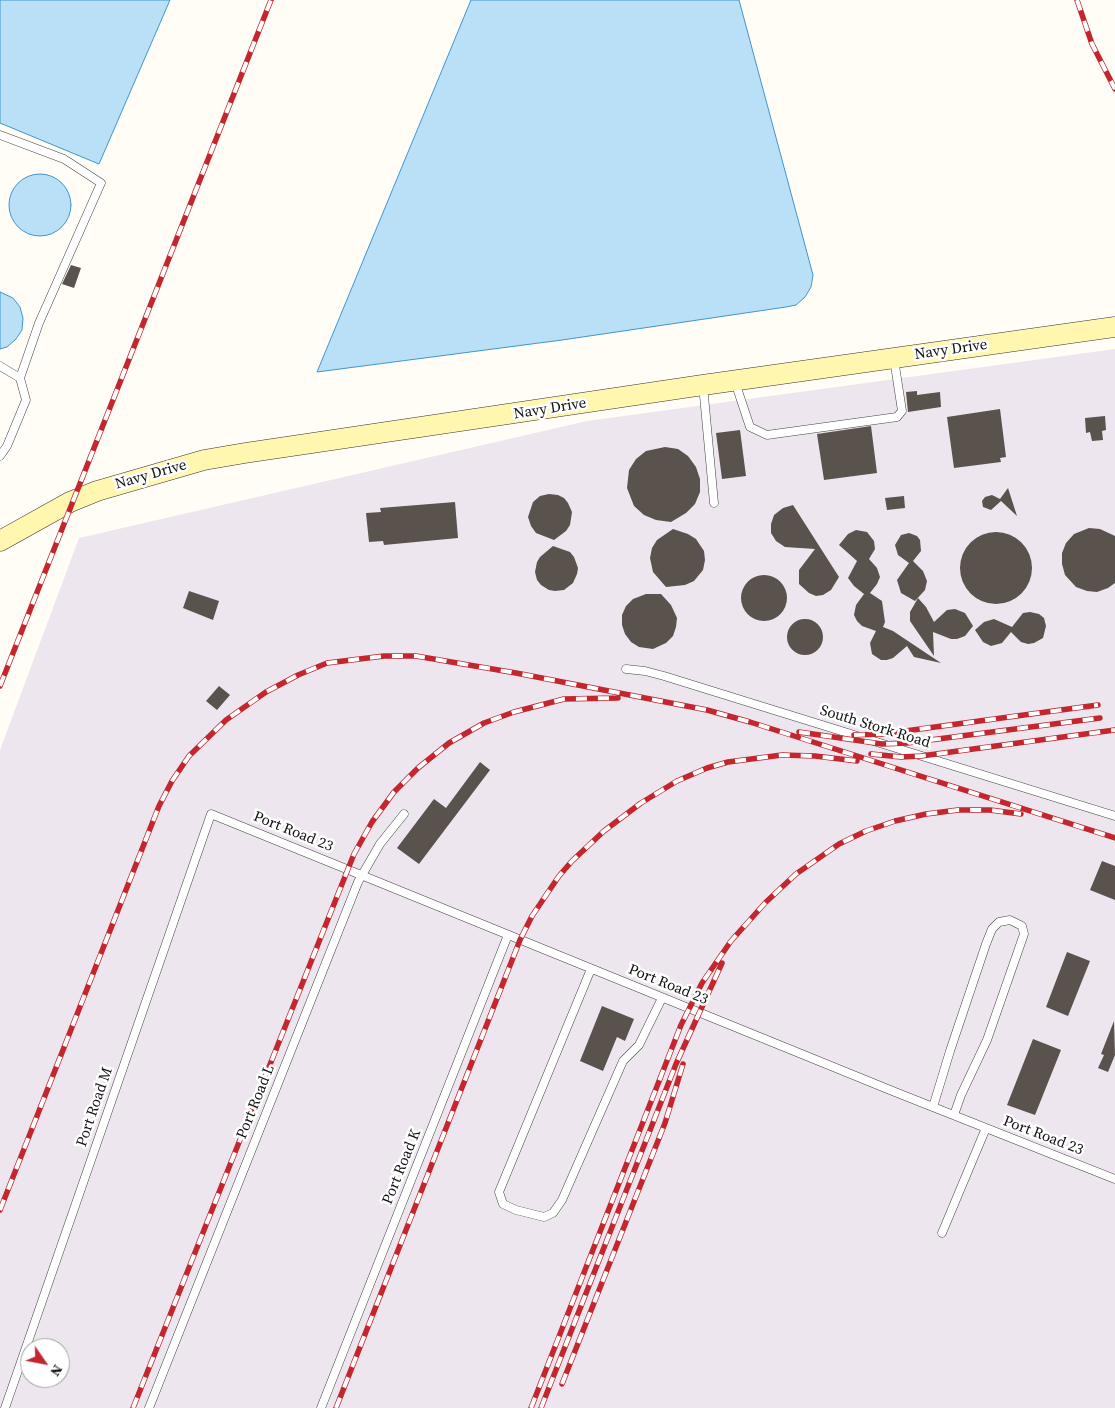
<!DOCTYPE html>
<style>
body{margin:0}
#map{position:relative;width:1115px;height:1408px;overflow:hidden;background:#fffdf5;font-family:"Source Serif 4",serif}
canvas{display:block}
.north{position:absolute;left:20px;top:1338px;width:50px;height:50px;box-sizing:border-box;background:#fff;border:1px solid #a0a0a0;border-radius:50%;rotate:123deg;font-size:14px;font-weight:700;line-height:20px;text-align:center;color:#111}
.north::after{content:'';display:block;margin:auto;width:18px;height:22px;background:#c4262e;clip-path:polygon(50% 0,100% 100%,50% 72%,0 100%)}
</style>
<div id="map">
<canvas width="1115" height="1408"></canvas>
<div class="north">N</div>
</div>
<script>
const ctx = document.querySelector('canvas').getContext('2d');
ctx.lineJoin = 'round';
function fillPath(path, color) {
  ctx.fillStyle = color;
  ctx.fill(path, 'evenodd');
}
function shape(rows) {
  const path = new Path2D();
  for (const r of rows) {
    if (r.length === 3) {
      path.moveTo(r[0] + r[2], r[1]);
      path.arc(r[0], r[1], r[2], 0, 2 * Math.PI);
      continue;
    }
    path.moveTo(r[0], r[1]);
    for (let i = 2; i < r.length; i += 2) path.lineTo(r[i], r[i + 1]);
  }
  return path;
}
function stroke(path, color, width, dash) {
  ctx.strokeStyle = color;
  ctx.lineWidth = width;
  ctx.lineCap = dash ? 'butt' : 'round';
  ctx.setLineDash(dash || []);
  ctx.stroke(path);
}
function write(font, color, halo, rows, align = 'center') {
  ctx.font = font + ' "Source Serif 4",serif';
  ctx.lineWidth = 5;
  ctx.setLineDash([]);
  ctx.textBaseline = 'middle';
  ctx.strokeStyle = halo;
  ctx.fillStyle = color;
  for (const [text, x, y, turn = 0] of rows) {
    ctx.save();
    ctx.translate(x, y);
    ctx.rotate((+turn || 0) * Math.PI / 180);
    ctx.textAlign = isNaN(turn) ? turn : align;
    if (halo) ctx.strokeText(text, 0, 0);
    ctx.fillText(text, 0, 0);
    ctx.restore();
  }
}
fillPath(shape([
 [1115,349,1115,1408,0,1408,0,750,79,538,587,421],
 [30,1348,60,1348,60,1378,30,1378]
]), '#eee6ef');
const water = shape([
 [0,0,170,0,99,164,0,123,0,0],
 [471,0,739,0,813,275,811,287,805,297,796,305,786,307,562,340,317,372,471,0],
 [40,205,31],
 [0,292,13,298,20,307,23,318,22,330,16,339,7,347,0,349,0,292]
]);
fillPath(water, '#b9e0f7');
stroke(water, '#3f96cf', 1);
fillPath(shape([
 [71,265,81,268,74,288,62,284],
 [917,391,917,395,940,392,941,407,908,412,906,392],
 [1000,409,1006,457,1000,458,1001,462,954,468,947,417],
 [1105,416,1106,430,1102,431,1103,440,1092,441,1090,432,1086,433,1085,418],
 [871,426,877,473,824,480,817,434],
 [740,430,746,476,722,479,716,433],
 [665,447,678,449,688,456,696,467,700,479,700,492,695,504,686,513,671,522,656,520,644,515,634,506,627,488,629,470,636,459,646,451],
 [1008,488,1017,516,1001,501,991,510,983,507,982,501,985,497,992,495,1000,499],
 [549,494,558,495,564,498,568,503,572,512,570,525,566,531,554,540,536,533,531,526,528,517,533,502,540,496],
 [904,496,905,508,887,510,885,498],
 [455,502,458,538,384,545,383,541,369,542,366,513,381,512,380,508],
 [793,505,839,577,831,590,823,595,816,596,809,593,799,584,799,570,815,549,785,547,776,541,771,533,771,524,774,515,783,508],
 [1089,528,1100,529,1115,536,1115,583,1108,588,1097,592,1087,591,1076,587,1065,575,1062,564,1062,553,1066,543,1074,534],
 [673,529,688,534,696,539,704,551,705,560,703,570,694,581,685,585,666,587,653,572,650,558,652,548,657,540],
 [856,530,867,532,874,541,875,549,869,559,877,568,880,577,877,584,870,593,882,601,885,622,883,627,893,631,941,663,914,657,907,646,893,658,887,660,881,660,872,654,870,643,876,631,862,626,857,621,854,615,856,605,864,594,854,586,848,578,857,561,839,545,848,534],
 [996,568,36],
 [909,533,917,536,920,540,921,551,913,561,923,571,927,581,925,590,915,601,901,593,897,580,909,563,898,555,895,545,901,535],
 [553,546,570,552,574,557,578,568,577,574,573,583,564,590,555,591,549,590,541,585,537,580,535,572,537,562,540,557],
 [764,598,23],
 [189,591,219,601,213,620,183,608],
 [646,594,661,594,671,605,677,618,676,627,673,636,666,643,653,649,639,647,631,642,625,634,622,625,622,615,626,606,633,599],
 [918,598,926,607,934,622,947,610,955,609,965,613,973,626,965,636,957,639,951,639,933,632,934,656,910,621,910,612],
 [1030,612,1039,614,1044,618,1046,626,1043,638,1034,643,1028,644,1021,642,1011,632,1002,643,991,646,983,642,975,630,984,622,994,619,1012,627,1023,613],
 [805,637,18],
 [219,686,230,695,217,710,206,701],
 [480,762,490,770,419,864,397,848,434,799,446,808],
 [1102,861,1115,866,1115,900,1090,890],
 [1067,952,1090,961,1068,1016,1046,1007],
 [602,1006,634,1019,625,1041,617,1037,603,1071,580,1061],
 [1114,1021,1115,1055,1108,1072,1098,1068,1104,1055,1101,1054],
 [1033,1039,1061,1050,1035,1115,1007,1105]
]), '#5a524d');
const lane = shape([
 [0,135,64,159,101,183,39,323,20,378,26,400,7,446,0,456],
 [0,366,20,378],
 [735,382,750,427,767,435,897,417,902,411,894,359],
 [703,385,714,503],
 [626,669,645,671,664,676,1115,816],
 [591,969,499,1192,503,1204,516,1210,544,1217,553,1213,562,1200,623,1061,639,1045,662,998],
 [933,1107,950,1051,986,944,992,929,999,922,1010,920,1022,926,1024,934,987,1040,961,1095,954,1115],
 [942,1233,986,1128],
 [5,1408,211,814,895,1092,1115,1179],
 [149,1408,358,882,380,844,404,814],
 [321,1408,508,935]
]);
const secondary = shape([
 [0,541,70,502,97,491,204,460,245,453,703,385,1115,327]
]);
stroke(lane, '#444', 9);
stroke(secondary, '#333', 21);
stroke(lane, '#fff', 8);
stroke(secondary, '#fff6b0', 20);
const rail = shape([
 [1077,0,1092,44,1115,89],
 [0,686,271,0],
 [799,732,882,744,907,743,1100,718],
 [854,735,883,734,1098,705],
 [871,754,901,757,921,756,1115,730],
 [0,1210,159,806,172,781,189,756,226,720,266,692,298,675,327,663,384,656,416,656,516,673,707,710,750,722,1115,838],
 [562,1384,665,1123,683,1064],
 [133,1408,354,854,372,822,394,792,418,768,449,743,484,723,514,712,564,699,618,698],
 [336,1408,520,940,532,916,559,876,572,861,604,831,641,803,677,781,707,768,728,762,782,755,815,756,857,761],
 [531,1408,681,1025,702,983,731,941,766,902,796,874,839,844,866,831,895,821,926,814,958,810,990,810,1021,814],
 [541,1408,676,1064,722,963]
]);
stroke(rail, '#c4262e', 5.5);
stroke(rail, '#fff', 4, [11]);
write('15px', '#111', '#fff', [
 ["Navy Drive",951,350,-8],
 ["Navy Drive",550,409,-9],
 ["Navy Drive",151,475,-16],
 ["South Stork Road",875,727,17],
 ["Port Road 23",293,832,22],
 ["Port Road 23",668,985,22],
 ["Port Road L",256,1102,-68],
 ["Port Road M",95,1107,-71],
 ["Port Road 23",1043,1136,21],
 ["Port Road K",402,1167,-68]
]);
</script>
